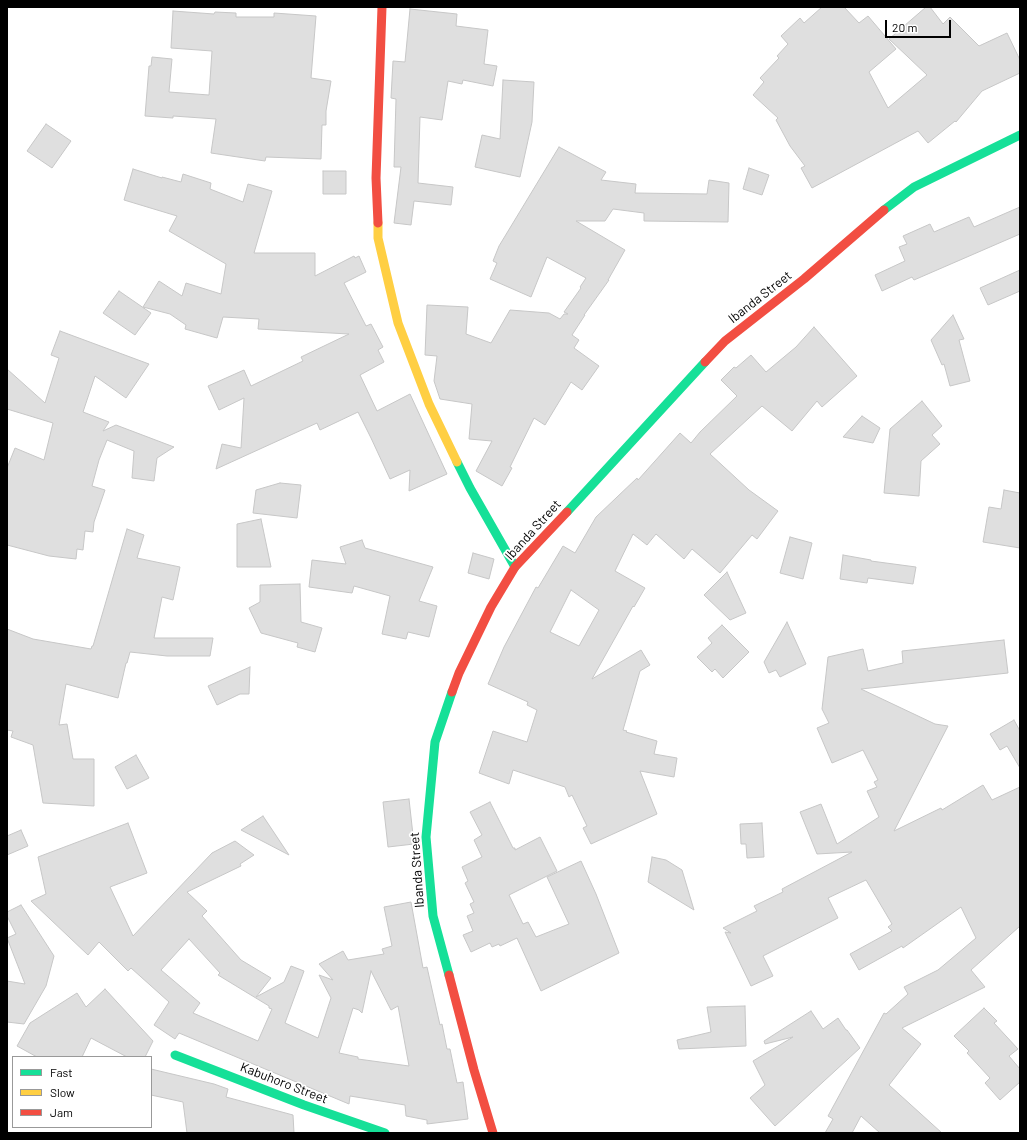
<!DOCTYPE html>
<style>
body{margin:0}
#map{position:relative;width:1027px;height:1140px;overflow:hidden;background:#fff;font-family:Barlow,sans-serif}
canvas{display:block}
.frame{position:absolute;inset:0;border:8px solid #000;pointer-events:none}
.legend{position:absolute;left:12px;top:1056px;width:140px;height:72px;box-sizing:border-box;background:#fff;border:1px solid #999;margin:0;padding:5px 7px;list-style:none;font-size:12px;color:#000}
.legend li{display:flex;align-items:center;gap:8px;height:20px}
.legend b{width:20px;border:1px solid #999}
.scale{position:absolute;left:885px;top:20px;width:66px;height:18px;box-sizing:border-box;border:2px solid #000;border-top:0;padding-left:5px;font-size:12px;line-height:14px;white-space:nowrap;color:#000;-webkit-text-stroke:3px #fff;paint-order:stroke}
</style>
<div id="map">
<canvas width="1027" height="1140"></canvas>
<div class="frame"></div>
<ul class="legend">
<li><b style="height:5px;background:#16e098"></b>Fast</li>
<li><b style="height:5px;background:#ffcf43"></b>Slow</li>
<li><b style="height:5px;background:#f24e42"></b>Jam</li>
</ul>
<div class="scale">20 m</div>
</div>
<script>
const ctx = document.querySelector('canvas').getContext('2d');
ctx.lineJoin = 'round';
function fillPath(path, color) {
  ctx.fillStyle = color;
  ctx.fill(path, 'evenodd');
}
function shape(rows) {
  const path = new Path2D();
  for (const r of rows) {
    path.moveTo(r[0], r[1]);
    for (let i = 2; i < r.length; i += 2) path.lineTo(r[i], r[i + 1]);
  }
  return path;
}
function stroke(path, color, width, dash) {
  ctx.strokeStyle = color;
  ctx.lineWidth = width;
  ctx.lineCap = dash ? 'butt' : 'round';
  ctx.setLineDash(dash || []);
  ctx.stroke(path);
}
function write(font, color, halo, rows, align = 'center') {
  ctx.font = font + ' Barlow,sans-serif';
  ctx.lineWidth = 3.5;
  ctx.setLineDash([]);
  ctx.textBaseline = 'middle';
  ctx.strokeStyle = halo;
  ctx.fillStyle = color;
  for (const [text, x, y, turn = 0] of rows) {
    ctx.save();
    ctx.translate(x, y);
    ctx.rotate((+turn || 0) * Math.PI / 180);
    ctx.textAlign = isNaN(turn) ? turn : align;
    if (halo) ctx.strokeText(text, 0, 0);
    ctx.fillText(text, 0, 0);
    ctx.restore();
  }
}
const building = shape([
 [822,7,844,7,859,23,868,16,896,49,869,72,888,108,927,75,889,39,926,7,930,7,943,24,950,17,979,46,1007,33,1020,60,1020,73,982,91,956,122,955,121,928,143,918,131,812,188,801,168,805,166,790,146,776,120,778,118,753,95,764,82,760,78,779,58,777,56,788,44,781,36,800,18,804,23,822,7],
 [410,9,457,14,456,26,488,30,484,64,497,66,493,86,463,80,462,84,448,81,442,120,420,117,418,183,453,187,451,205,414,201,411,225,394,223,401,167,394,167,396,99,391,98,393,61,405,62,410,9],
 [173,11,214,14,215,12,236,13,236,17,274,17,274,13,316,16,311,78,331,81,326,111,326,125,322,125,321,159,266,157,265,161,211,153,216,119,173,116,173,118,145,116,149,66,151,66,152,57,172,59,169,92,209,95,212,51,171,48,173,11],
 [503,80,534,82,532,122,520,177,475,167,482,135,500,139,503,80],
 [46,124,71,141,52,168,27,151,46,124],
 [559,147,606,172,601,180,636,184,635,193,707,194,709,180,729,183,728,222,644,221,644,213,613,209,605,221,576,221,625,250,608,280,609,280,584,315,585,315,572,335,579,340,574,348,599,366,582,390,571,382,545,425,534,418,510,467,512,468,502,486,476,471,492,441,469,439,472,404,440,399,434,381,437,356,425,355,427,305,468,307,466,334,491,343,510,310,549,313,560,319,564,314,568,314,564,312,581,288,580,287,586,278,547,257,531,297,490,279,497,263,493,261,499,246,559,147],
 [749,168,769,175,762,195,743,189,749,168],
 [133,169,162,178,162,177,181,182,183,174,211,183,210,189,243,202,248,184,272,191,254,253,315,253,315,276,354,256,355,258,359,256,366,272,344,283,366,326,371,324,383,347,378,350,384,362,360,375,377,411,410,394,447,474,409,491,410,470,390,479,371,438,358,412,320,430,317,423,216,469,222,444,241,448,244,398,219,410,208,386,244,370,251,386,303,361,301,357,349,334,258,329,259,319,223,317,217,338,185,329,186,325,170,314,143,307,159,281,182,296,186,283,221,294,226,264,169,231,177,216,124,200,133,169],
 [323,171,346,171,346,194,323,194,323,171],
 [1020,207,1020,234,914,280,912,277,882,291,875,275,905,261,899,247,907,244,903,236,930,224,934,232,969,217,974,227,1020,207],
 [1020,270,1020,291,988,305,980,288,1020,270],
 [119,291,151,313,135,335,103,313,119,291],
 [953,315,964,339,959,340,970,381,950,386,944,364,942,365,931,340,953,315],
 [814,327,857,376,822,407,817,401,792,431,762,406,710,454,749,490,778,511,757,539,752,535,720,573,692,549,684,559,656,534,647,545,633,534,615,571,645,588,634,607,633,606,592,679,641,650,650,665,640,671,623,730,627,731,626,732,657,741,654,754,677,758,674,777,640,771,657,814,591,844,583,828,587,826,572,795,569,797,565,787,513,770,509,784,479,773,493,731,527,742,537,710,527,705,528,702,488,684,504,647,536,587,538,588,563,546,575,553,596,517,637,478,638,480,680,433,691,443,700,432,737,396,721,380,734,367,736,368,751,355,766,372,796,347,814,327],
 [571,590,599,610,579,646,550,632,571,590],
 [60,331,149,364,126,398,95,376,83,412,109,422,103,431,116,425,174,447,157,458,154,481,132,478,134,451,107,440,99,460,92,486,105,490,94,522,93,532,85,531,83,550,77,549,76,559,49,556,7,545,7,468,15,448,44,460,53,423,7,409,7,369,45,403,59,358,51,355,60,331],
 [922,401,942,426,932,435,940,444,921,461,919,496,884,493,890,429,922,401],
 [862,416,880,428,873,443,843,437,862,416],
 [280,483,301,485,297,518,253,513,256,490,280,483],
 [1004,490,1020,493,1020,548,983,542,989,507,1001,509,1004,490],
 [261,519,271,567,237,567,237,524,261,519],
 [127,529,144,535,137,558,180,567,173,600,162,597,154,638,213,638,210,656,167,656,130,652,127,663,126,663,118,698,66,684,59,725,67,724,73,759,94,759,94,806,43,803,33,745,11,737,13,731,7,730,7,629,33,639,91,649,92,646,93,646,127,529],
 [790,537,812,543,803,579,780,573,790,537],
 [362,540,365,548,433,567,419,601,437,606,429,637,408,632,406,639,382,634,390,596,354,586,352,593,309,587,312,560,346,564,340,547,362,540],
 [473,553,494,559,489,579,468,573,473,553],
 [843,555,871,560,871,561,916,567,913,584,868,578,867,583,840,579,843,555],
 [727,572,746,613,730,620,704,595,727,572],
 [300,584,301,622,322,628,315,652,297,647,298,643,261,633,249,608,260,602,260,585,300,584],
 [787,622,806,664,780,677,776,670,769,673,764,662,787,622],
 [722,625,749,652,723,678,715,669,712,672,697,657,712,643,708,638,722,625],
 [1004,640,1008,673,861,689,935,724,948,726,894,831,941,808,942,810,983,785,992,800,1020,787,1020,926,971,970,985,987,902,1028,921,1044,889,1085,942,1133,880,1133,861,1116,852,1133,825,1133,833,1119,828,1116,884,1013,886,1014,908,994,904,987,938,970,976,938,961,907,903,948,902,946,859,970,850,954,892,931,888,927,892,924,866,880,828,898,838,918,763,956,773,976,751,986,725,932,731,933,723,928,757,911,754,906,783,892,782,889,852,852,817,854,800,812,821,804,837,844,879,817,867,791,877,787,874,782,878,780,863,750,832,763,817,728,829,723,822,709,828,657,863,649,868,671,903,663,902,651,1004,640],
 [250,667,249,694,240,694,217,705,208,686,250,667],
 [1014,720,1020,731,1020,768,1007,746,1000,750,990,734,1014,720],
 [136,755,149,778,127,789,115,767,136,755],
 [409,799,414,844,388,847,383,802,409,799],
 [490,802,513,848,515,848,515,850,540,837,557,871,509,895,523,924,528,922,536,937,569,924,547,877,581,861,596,894,619,953,541,991,517,938,500,946,499,944,492,947,490,943,471,952,463,935,473,931,467,916,474,913,470,904,474,902,465,883,468,881,462,867,482,857,474,840,482,835,470,812,490,802],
 [263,816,289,855,241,830,263,816],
 [128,823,147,873,110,887,133,936,212,853,235,841,254,855,240,864,241,866,187,892,207,911,202,916,241,960,271,978,256,997,284,982,291,966,304,971,285,1023,318,1038,331,998,319,975,333,980,319,964,343,951,348,960,384,954,382,949,392,946,384,907,411,902,423,968,427,967,440,1025,442,1024,447,1049,450,1049,457,1083,463,1082,468,1119,427,1124,427,1120,406,1116,405,1105,350,1096,349,1104,179,1033,175,1039,154,1025,169,1002,131,968,128,971,99,942,88,955,31,901,46,894,38,857,128,823],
 [189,939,220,973,218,975,269,1006,269,1008,272,1009,258,1041,193,1013,200,1003,161,970,189,939],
 [371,971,391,1010,398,1006,409,1066,358,1059,358,1057,339,1053,353,1008,359,1010,362,1013,371,971],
 [762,823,764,857,747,858,746,844,741,844,740,824,762,823],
 [21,830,28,846,7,855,7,836,21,830],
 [652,857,666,860,682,870,694,910,648,882,652,857],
 [21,905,54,956,46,986,24,1024,7,1022,7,981,25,984,7,938,16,934,7,916,7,912,21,905],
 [105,989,153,1041,145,1057,127,1057,91,1038,82,1057,37,1057,17,1046,30,1023,77,993,86,1007,105,989],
 [745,1006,746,1046,679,1049,677,1040,711,1032,707,1007,745,1006],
 [984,1008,997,1021,994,1023,1018,1049,1009,1056,1020,1069,1020,1082,1000,1100,985,1083,990,1078,967,1053,969,1051,954,1036,984,1008],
 [811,1011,823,1029,838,1018,846,1030,847,1030,860,1048,775,1126,750,1098,765,1085,753,1061,793,1037,765,1044,764,1041,811,1011],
 [151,1069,214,1084,228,1089,226,1097,293,1115,294,1133,187,1133,183,1102,151,1095,151,1069]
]);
fillPath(building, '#dfdfdf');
stroke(building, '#c7c7c7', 1);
stroke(shape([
 [884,210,914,187,1020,135],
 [457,462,470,488,515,567],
 [567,512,705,362],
 [449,975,433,916,426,837,435,742,452,692],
 [175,1055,304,1105,385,1133]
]), '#16e098', 9);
stroke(shape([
 [378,223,378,238,398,323,429,404,457,462]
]), '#ffcf43', 9);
stroke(shape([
 [378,223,376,178,382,7],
 [705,362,725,341,804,279,884,210],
 [452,692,459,673,491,607,515,567,567,512],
 [449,975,474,1070,493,1133]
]), '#f24e42', 9);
write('13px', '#000', '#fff', [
 ["Ibanda Street",760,297,-38],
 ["Ibanda Street",533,530,-48],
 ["Ibanda Street",417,870,-94],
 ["Kabuhoro Street",284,1083,21]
]);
</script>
